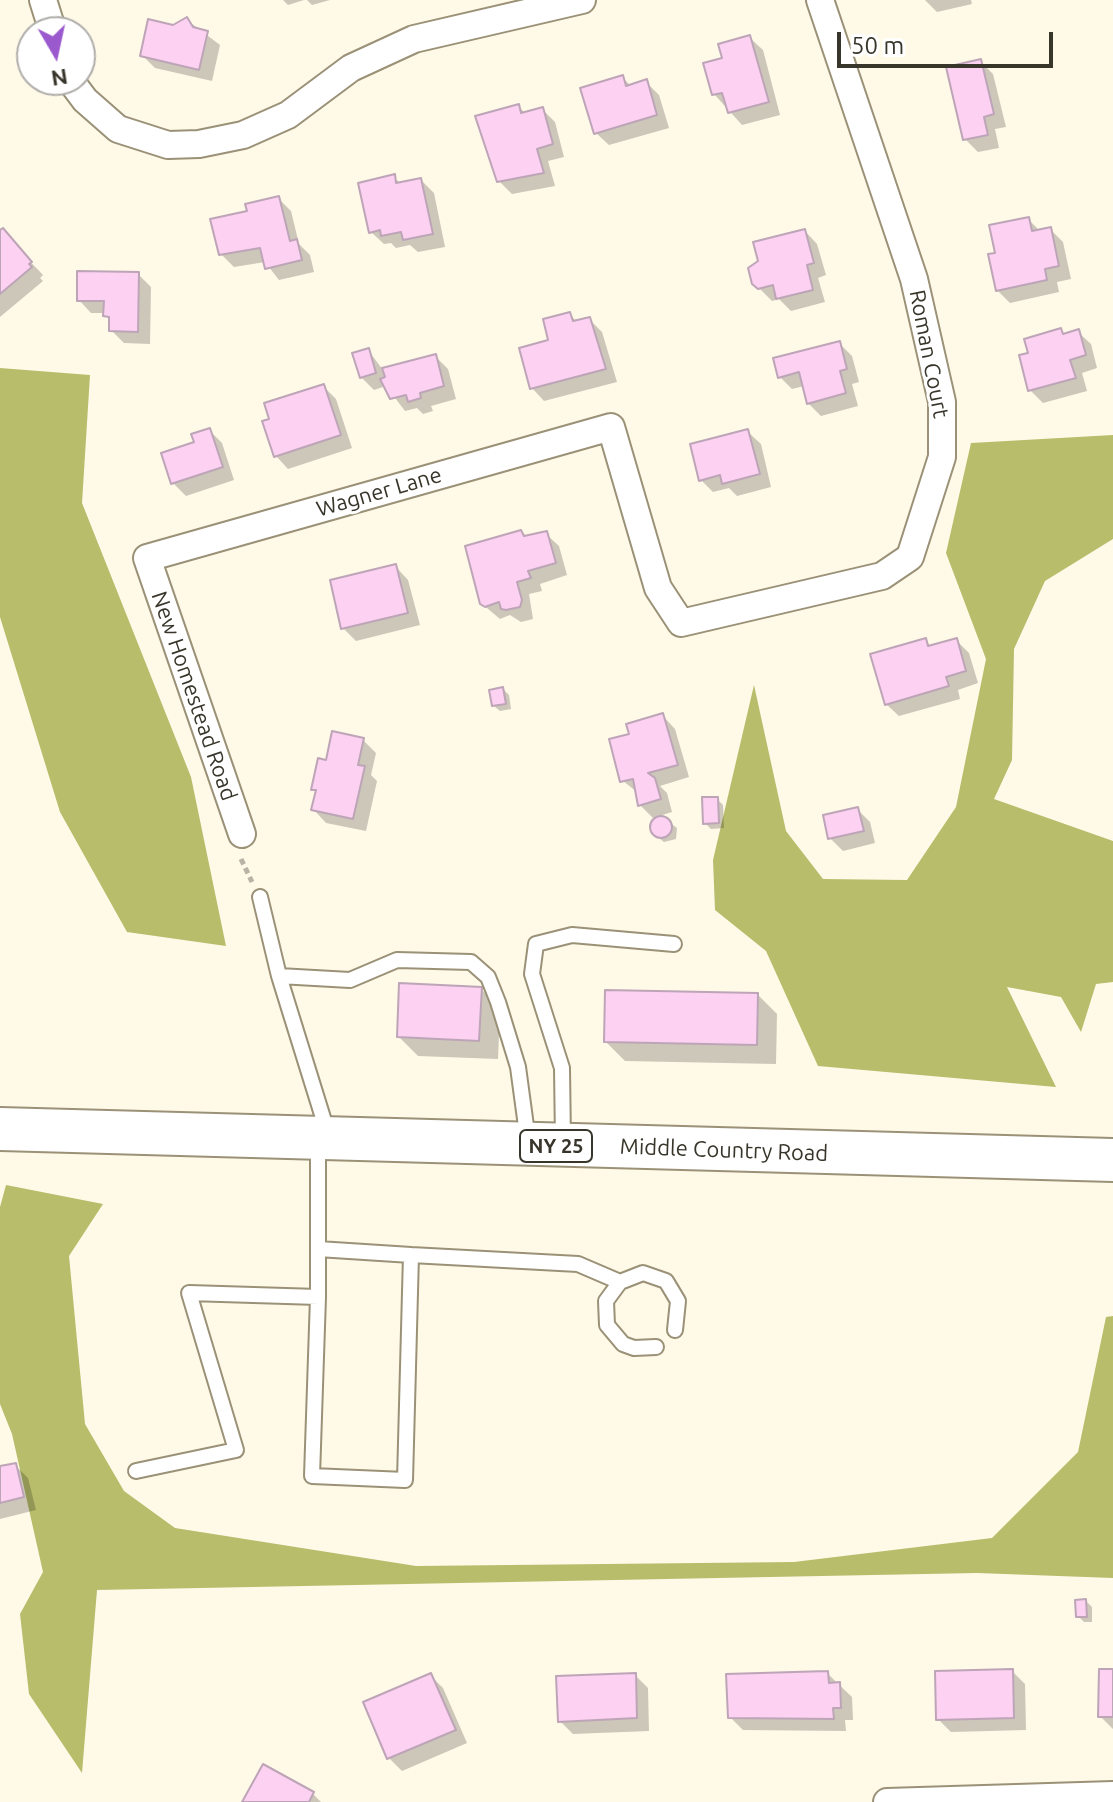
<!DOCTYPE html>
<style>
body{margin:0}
#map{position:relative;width:1113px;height:1802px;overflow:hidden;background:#fff9e8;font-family:Ubuntu,sans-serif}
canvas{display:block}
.north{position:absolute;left:16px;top:16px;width:80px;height:80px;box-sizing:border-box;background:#fff;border:2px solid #afaeaa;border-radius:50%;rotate:171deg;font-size:22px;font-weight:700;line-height:32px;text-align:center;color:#38352a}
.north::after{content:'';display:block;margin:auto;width:28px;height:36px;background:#9b59ce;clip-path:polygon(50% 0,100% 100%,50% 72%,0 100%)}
.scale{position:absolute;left:837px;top:32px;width:216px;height:36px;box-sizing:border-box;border:4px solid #38352a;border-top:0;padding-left:10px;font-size:24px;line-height:28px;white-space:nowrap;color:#38352a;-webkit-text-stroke:6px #fff;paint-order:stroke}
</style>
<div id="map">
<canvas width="1113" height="1802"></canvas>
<div class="north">N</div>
<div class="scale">50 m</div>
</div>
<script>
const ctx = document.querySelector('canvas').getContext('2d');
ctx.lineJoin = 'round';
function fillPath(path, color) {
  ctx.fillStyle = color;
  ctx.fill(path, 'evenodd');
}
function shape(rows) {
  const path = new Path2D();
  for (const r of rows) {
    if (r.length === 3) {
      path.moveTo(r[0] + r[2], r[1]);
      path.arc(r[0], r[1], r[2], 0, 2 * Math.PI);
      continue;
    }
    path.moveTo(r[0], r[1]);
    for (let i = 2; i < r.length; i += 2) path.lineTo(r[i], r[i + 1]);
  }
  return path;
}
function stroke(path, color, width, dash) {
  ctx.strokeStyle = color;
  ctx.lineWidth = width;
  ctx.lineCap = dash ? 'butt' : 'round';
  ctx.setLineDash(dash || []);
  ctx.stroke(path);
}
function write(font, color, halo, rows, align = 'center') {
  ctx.font = font + ' Ubuntu,sans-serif';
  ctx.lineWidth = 6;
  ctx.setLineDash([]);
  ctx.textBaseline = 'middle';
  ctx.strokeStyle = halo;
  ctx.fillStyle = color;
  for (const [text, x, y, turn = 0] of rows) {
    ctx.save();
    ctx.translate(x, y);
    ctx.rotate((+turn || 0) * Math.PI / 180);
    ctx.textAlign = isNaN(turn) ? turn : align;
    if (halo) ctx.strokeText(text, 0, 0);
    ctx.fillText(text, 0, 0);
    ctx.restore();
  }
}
fillPath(shape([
 [0,368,90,375,82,503,191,777,226,946,127,932,60,812,0,617],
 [1113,435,1113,539,1045,581,1014,649,1012,760,994,799,1113,841,1113,982,1096,984,1081,1032,1061,997,1007,987,1056,1087,818,1066,766,951,715,910,713,860,754,685,786,831,823,879,907,880,956,807,986,659,946,553,971,443],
 [6,1185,103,1204,69,1256,85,1424,124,1491,175,1528,416,1566,794,1562,992,1538,1078,1452,1106,1317,1113,1316,1113,1578,977,1573,97,1590,82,1773,29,1694,20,1614,43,1572,12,1434,0,1404,0,1207]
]), '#b8bd6b');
fillPath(shape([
 [283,0,304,0,288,5],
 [307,0,330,0,312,5],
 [925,0,971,0,972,4,937,12],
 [187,20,220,45,212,81,155,68,142,55],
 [750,38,763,50,780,115,742,125,714,94,725,59],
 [980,61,993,74,1006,127,995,129,999,148,978,152,965,139],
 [623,78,631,86,646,82,659,95,669,128,609,145,596,133],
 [518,106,526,114,542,109,555,122,564,157,548,161,555,186,512,194,499,181],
 [394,177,401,184,421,180,434,193,445,247,418,252,410,245,396,248,391,243,384,244,371,232],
 [278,198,291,211,299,244,310,255,314,272,279,280,265,262,234,267,221,254,249,212],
 [1028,219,1040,231,1050,229,1063,242,1071,279,1057,282,1059,292,1010,303,997,290,997,254],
 [0,230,43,275,40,278,43,281,0,317],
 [805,231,817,244,826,275,818,278,825,302,791,311,779,299,772,301,754,283],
 [138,274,151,287,150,344,124,343,111,330,111,322,105,313,91,313,79,300],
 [569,314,577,322,589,319,602,332,617,382,544,401,532,388,551,342],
 [1060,330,1065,335,1078,332,1091,344,1097,368,1082,373,1087,391,1043,403,1030,390,1030,354],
 [839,343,852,356,859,382,852,384,858,406,821,416,808,403,804,386,792,389,780,377],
 [368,350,383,370,435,356,448,369,456,399,431,406,433,411,423,414,417,408,405,411,386,386,374,390,361,377],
 [323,386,336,399,352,448,288,469,276,456],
 [209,430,222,443,234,480,186,496,173,483],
 [748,432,761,444,771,487,737,496,729,488,713,492,701,480],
 [521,532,527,538,546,534,559,546,567,575,540,584,542,591,529,594,533,619,521,622,510,615,500,619,481,603],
 [396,567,408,580,420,625,356,641,343,628],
 [925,640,932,647,956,640,969,653,978,683,958,690,960,699,899,716,886,704],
 [503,689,509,695,511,709,500,711,494,706],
 [663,716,675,729,689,777,660,786,667,793,672,812,653,818,640,805,638,793,622,780,631,735],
 [363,740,376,753,371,775,377,781,366,831,326,823,314,810,317,793,313,789,327,762],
 [717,799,723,805,724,828,711,829,705,823],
 [857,809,870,822,875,843,843,851,830,838],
 [666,820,677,828,676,839,664,842,652,833,651,826],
 [481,989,500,1008,498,1059,418,1056,399,1037],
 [758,995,777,1014,776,1064,625,1061,606,1042],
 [15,1465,28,1478,36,1510,0,1519,0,1468],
 [1086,1601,1092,1607,1092,1622,1084,1622,1078,1616],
 [1012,1671,1025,1684,1026,1730,951,1732,938,1719],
 [1113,1671,1113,1729,1100,1716],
 [827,1673,852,1697,853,1720,845,1720,846,1731,743,1730,730,1717],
 [430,1675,443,1688,467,1743,402,1771,389,1758,365,1703],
 [635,1675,648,1688,649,1731,573,1734,560,1721],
 [313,1794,321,1802,244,1802]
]), '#0003');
const building = shape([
 [187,17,193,27,208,31,199,70,140,56,148,19,173,25,187,17],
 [750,35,769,102,728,113,722,93,712,95,703,63,722,58,718,44,750,35],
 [981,59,994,114,984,117,988,135,963,140,946,67,981,59],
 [623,75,626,86,647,79,657,115,594,134,580,88,623,75],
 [519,104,521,113,543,107,553,144,537,149,544,173,497,182,475,116,519,104],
 [395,174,396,183,421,178,433,234,403,240,401,232,381,236,380,230,369,233,358,183,395,174],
 [279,196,290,241,297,239,302,260,265,269,260,248,219,255,210,219,247,211,245,204,279,196],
 [1029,217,1032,231,1051,227,1059,266,1045,269,1047,280,996,291,988,254,995,253,989,225,1029,217],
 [3,228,32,262,29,264,32,267,0,294,0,230,3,228],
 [805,229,814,263,807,265,813,290,776,299,773,285,758,289,752,284,748,268,758,261,753,242,805,229],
 [77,271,139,272,138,332,109,331,109,317,103,316,104,301,77,301,77,271],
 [570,312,573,321,590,317,606,369,530,389,519,348,548,340,543,319,570,312],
 [1061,328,1063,334,1079,329,1086,355,1070,360,1076,378,1028,391,1019,355,1028,353,1024,339,1061,328],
 [840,341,847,369,840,371,846,393,807,404,799,372,778,378,773,358,840,341],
 [369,348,376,373,360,378,352,353,369,348],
 [436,354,444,386,420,393,421,398,408,402,406,395,390,399,380,379,385,377,382,368,436,354],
 [324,384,341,435,274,457,262,421,269,419,264,403,324,384],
 [210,428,223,467,171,484,161,453,194,442,191,434,210,428],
 [748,429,760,474,722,484,720,475,699,481,690,444,748,429],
 [521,530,524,536,547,531,556,563,528,571,531,578,517,582,522,600,520,607,506,610,501,609,499,602,485,607,480,604,465,546,521,530],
 [396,564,408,613,341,629,330,580,396,564],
 [926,638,928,646,957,638,966,671,946,677,949,686,885,705,870,654,926,638],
 [503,687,506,704,492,706,489,690,503,687],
 [663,713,678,765,648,773,655,778,661,799,638,806,633,779,620,782,609,739,629,734,626,724,663,713],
 [332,731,364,738,358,765,365,766,353,819,311,810,316,790,311,790,318,758,326,760,332,731],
 [702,797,718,797,719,823,703,824,702,797],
 [858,807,864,831,828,839,823,815,858,807],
 [661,827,11],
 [399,983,482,987,479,1041,397,1037,399,983],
 [605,990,758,993,757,1045,604,1042,605,990],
 [16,1463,24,1497,0,1503,0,1466,16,1463],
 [1086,1599,1087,1617,1076,1617,1075,1600,1086,1599],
 [1013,1669,1014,1718,936,1720,935,1671,1013,1669],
 [1099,1669,1113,1669,1113,1717,1098,1717,1099,1669],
 [828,1671,829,1683,840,1682,841,1708,833,1708,834,1719,728,1718,726,1674,828,1671],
 [431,1673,456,1730,387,1759,363,1702,431,1673],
 [636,1673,637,1718,558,1722,556,1676,636,1673],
 [263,1764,314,1792,309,1802,242,1802,263,1764]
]);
fillPath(building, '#fcd1f1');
stroke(building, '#bda5b7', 2);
const service = shape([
 [260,897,279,976,328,1134],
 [279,976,350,980,397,960,471,962,488,977,498,1002,518,1067,528,1141],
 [318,1142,318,1297,312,1476,405,1480,411,1255,578,1264,620,1282],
 [563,1142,562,1068,532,974,536,944,572,935,674,944],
 [318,1249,411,1255],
 [656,1347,634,1348,623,1344,607,1325,606,1301,620,1282,643,1273,666,1281,678,1301,675,1330],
 [136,1471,236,1450,189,1293,318,1297]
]);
const minor = shape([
 [43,0,53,32],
 [70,80,85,100,118,129,168,145,199,144,243,135,288,115,351,68,414,39,582,0],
 [242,834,147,558,611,427,658,588,681,623,882,576,910,557,942,457,942,402,914,279,820,0],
 [887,1802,1113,1795]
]);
const primary = shape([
 [0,1129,1113,1160]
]);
stroke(service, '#9a9177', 18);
stroke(minor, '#9a9177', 30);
stroke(primary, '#9a9177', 46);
stroke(shape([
 [241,859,252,882]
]), '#b8b3a5', 5, [6, 4]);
stroke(service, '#fff', 14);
stroke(minor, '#fff', 26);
stroke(primary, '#fff', 42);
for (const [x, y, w] of [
 [556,1146,72]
]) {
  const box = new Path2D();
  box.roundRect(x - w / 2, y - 16, w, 32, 6);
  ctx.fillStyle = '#fff';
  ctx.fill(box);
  stroke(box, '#38352a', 2);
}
write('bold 20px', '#38352a', null, [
 ["NY 25",556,1146]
]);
write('22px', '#38352a', '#fff', [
 ["Roman Court",929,354,79],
 ["Wagner Lane",379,492,-16],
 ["New Homestead Road",194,696,71],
 ["Middle Country Road",724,1150,2]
]);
</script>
